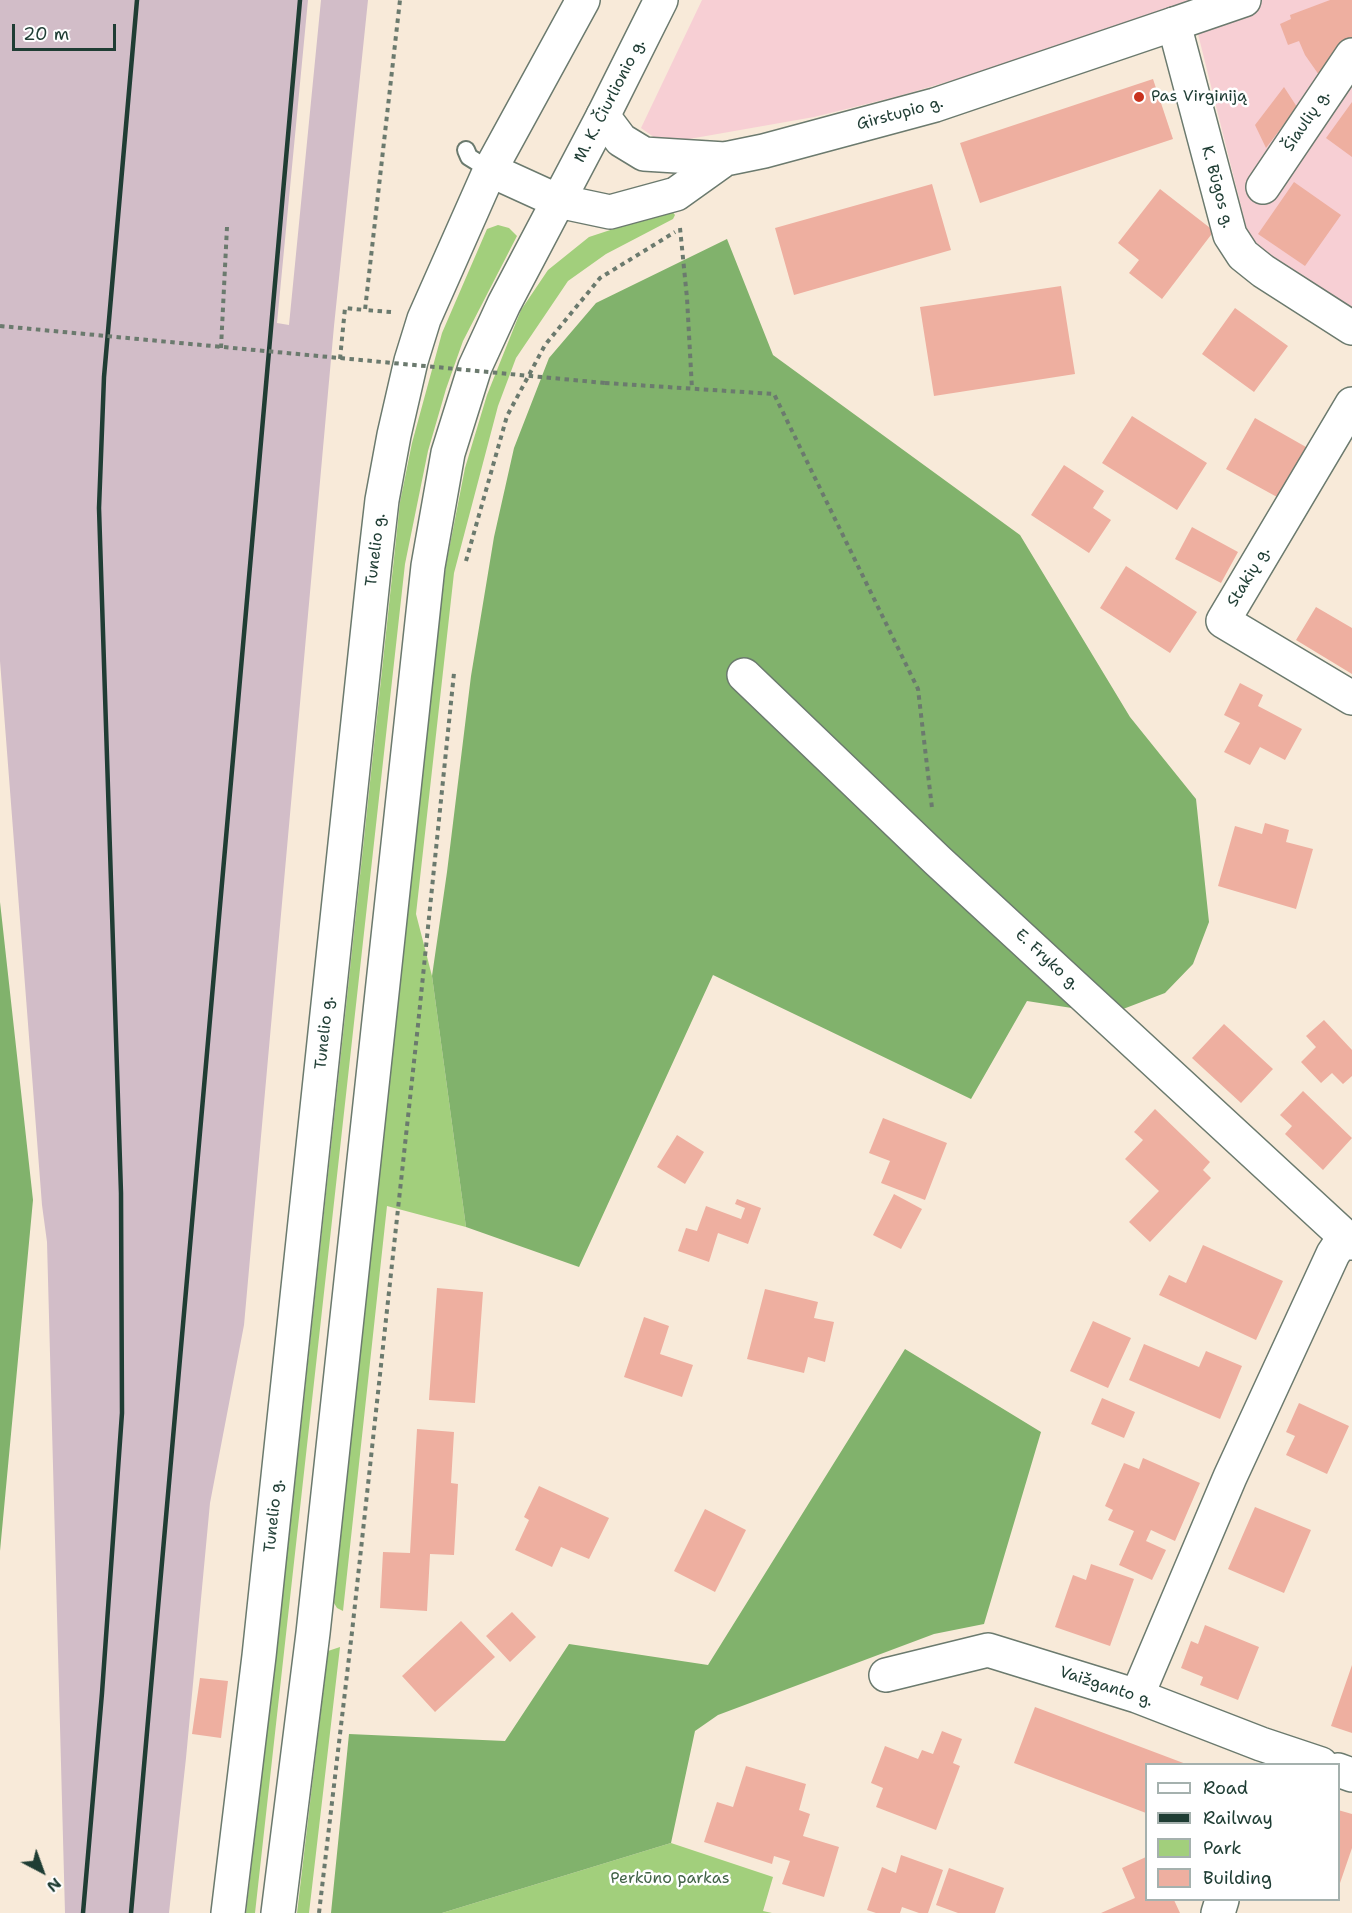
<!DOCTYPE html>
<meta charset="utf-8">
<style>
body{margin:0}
#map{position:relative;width:1352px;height:1913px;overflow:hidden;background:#f8ead9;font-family:"Shantell Sans",sans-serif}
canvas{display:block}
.legend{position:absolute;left:1145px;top:1763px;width:195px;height:138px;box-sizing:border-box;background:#fff;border:2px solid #a5b1ae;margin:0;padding:8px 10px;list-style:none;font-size:18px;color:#1f3d34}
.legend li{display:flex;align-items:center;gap:12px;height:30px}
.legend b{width:30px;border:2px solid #a5b1ae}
.north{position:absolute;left:12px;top:1841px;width:60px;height:60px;-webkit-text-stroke:4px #fff;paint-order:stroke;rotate:139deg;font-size:16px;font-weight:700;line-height:24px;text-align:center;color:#1f3d34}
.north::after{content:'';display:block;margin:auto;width:21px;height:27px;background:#1f3d34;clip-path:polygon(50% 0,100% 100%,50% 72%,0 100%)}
.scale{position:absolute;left:12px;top:24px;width:104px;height:27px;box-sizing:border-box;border:3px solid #1f3d34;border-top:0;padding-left:8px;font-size:18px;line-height:21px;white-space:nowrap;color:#1f3d34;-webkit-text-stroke:4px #fff;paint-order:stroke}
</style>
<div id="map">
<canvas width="1352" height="1913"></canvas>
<ul class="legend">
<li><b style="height:8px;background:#fff"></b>Road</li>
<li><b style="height:8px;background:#1f3d34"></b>Railway</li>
<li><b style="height:16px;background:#a2cf7c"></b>Park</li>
<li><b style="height:16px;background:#eeafa0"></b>Building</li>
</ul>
<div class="north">N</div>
<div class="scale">20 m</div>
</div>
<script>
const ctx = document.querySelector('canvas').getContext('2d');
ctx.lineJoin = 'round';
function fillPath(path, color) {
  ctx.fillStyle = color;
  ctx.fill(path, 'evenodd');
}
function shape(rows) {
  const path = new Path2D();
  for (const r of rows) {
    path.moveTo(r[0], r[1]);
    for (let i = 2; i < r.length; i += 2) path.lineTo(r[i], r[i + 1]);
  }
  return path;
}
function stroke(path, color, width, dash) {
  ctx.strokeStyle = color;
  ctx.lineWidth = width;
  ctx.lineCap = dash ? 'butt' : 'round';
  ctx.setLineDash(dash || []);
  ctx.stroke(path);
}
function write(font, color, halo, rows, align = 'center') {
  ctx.font = font + ' "Shantell Sans",sans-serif';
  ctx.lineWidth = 5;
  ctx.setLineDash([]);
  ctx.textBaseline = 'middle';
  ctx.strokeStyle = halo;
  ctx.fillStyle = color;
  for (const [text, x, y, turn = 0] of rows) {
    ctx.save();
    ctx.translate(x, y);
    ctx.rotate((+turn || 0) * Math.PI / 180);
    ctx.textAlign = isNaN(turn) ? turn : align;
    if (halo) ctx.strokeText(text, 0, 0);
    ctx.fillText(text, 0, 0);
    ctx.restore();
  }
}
fillPath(shape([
 [702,0,1352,0,1352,312,1250,242,1192,10,899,96,814,117,689,139,658,140,641,128]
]), '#f7cfd4');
fillPath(shape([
 [0,0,308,0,277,323,289,325,321,0,368,0,334,326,244,1325,210,1503,186,1758,169,1913,65,1913,47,1242,42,1205,0,661]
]), '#d2bdc8');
fillPath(shape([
 [671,210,675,215,673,219,606,254,568,281,516,358,498,406,454,573,416,914,432,976,466,1227,387,1206,343,1611,337,1608,334,1603,388,1082,437,640,446,565,465,468,487,395,521,310,548,270,589,237],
 [498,225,509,228,517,236,463,341,446,389,428,451,405,564,255,1913,246,1913,290,1530,400,502,412,443,442,333,487,229],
 [340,1647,309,1913,297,1913,328,1651],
 [671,1843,773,1877,763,1911,772,1913,442,1913]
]), '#a2cf7c');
fillPath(shape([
 [727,239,773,355,1020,535,1130,717,1196,799,1209,922,1193,964,1165,993,1110,1014,1027,1001,971,1099,713,975,579,1267,466,1227,432,976,447,872,471,676,494,537,514,448,549,358,596,303],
 [0,902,33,1200,0,1551],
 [905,1349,1041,1432,984,1624,934,1634,718,1715,695,1731,671,1843,442,1913,331,1913,349,1734,505,1741,569,1644,708,1665]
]), '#81b26c');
fillPath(shape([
 [1330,0,1352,0,1352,38,1345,41,1319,75,1305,55,1299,41,1288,45,1280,24,1291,19,1290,15],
 [1153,79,1173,139,980,203,960,143],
 [1284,87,1297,107,1266,148,1255,125],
 [1352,102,1352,157,1326,138],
 [1294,182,1341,215,1305,266,1258,234],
 [932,184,951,250,794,295,775,228],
 [1160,189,1214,231,1162,299,1129,273,1139,260,1118,243],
 [1061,286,1075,374,934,396,920,307],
 [1235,308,1288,346,1254,392,1202,354],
 [1132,416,1207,463,1177,510,1102,463],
 [1255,418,1306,447,1277,497,1226,469],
 [1064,465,1104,491,1093,508,1111,520,1089,553,1031,515],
 [1192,527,1238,552,1221,583,1175,559],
 [1126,566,1197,612,1170,653,1100,608],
 [1316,607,1352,628,1352,674,1296,640],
 [1240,683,1263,695,1258,706,1302,729,1285,760,1260,747,1250,765,1224,752,1240,723,1224,715],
 [1265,823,1289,830,1286,842,1313,849,1296,909,1218,886,1235,826,1262,834],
 [1324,1020,1352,1050,1352,1076,1343,1084,1332,1073,1321,1083,1301,1062,1316,1047,1306,1036],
 [1224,1024,1273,1069,1241,1103,1192,1058],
 [1303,1091,1352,1138,1323,1170,1285,1134,1292,1126,1280,1115],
 [1155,1109,1210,1162,1203,1170,1211,1178,1150,1242,1129,1222,1159,1191,1125,1159,1143,1140,1134,1132],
 [883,1118,947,1143,925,1200,881,1183,890,1161,869,1153],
 [677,1135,704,1152,685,1184,657,1167],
 [894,1194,922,1209,901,1249,873,1235],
 [737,1199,761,1208,748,1244,718,1233,709,1262,678,1251,686,1228,697,1231,706,1206,741,1219,745,1208,735,1204],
 [1203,1245,1283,1281,1256,1340,1159,1295,1169,1275,1186,1283],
 [437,1288,483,1292,475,1403,429,1400],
 [765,1289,818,1302,814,1318,834,1322,825,1362,808,1357,804,1373,747,1359],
 [644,1317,669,1326,660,1354,693,1365,682,1397,624,1377],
 [1093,1321,1131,1338,1108,1388,1070,1371],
 [1144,1344,1199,1367,1206,1351,1242,1366,1220,1419,1129,1380],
 [1102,1398,1135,1412,1124,1438,1091,1424],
 [1299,1403,1349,1426,1327,1474,1286,1455,1295,1436,1286,1432],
 [417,1429,454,1432,451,1483,458,1484,454,1555,430,1554,427,1611,380,1608,383,1552,410,1553],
 [1143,1458,1200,1483,1175,1541,1151,1530,1146,1541,1166,1550,1152,1580,1119,1565,1134,1531,1108,1520,1113,1510,1105,1506,1124,1463,1139,1469],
 [539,1486,609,1518,589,1559,561,1547,552,1567,515,1550,529,1520,524,1517],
 [1255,1507,1311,1530,1284,1593,1228,1569],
 [705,1509,746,1530,715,1592,674,1571],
 [1091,1564,1134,1579,1110,1646,1055,1627,1073,1575,1086,1580],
 [512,1612,536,1637,510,1662,486,1636],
 [461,1621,495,1657,435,1712,402,1676],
 [1205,1625,1259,1647,1238,1700,1200,1685,1203,1677,1181,1668,1191,1641,1198,1644],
 [1352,1665,1352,1733,1331,1726],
 [200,1678,228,1681,221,1738,192,1734],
 [1035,1707,1186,1764,1146,1764,1146,1813,1014,1763],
 [942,1731,962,1739,953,1763,960,1766,936,1830,876,1807,883,1788,871,1783,885,1746,918,1759,922,1750,933,1754],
 [746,1766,806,1784,799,1810,810,1814,803,1836,839,1847,824,1897,782,1884,790,1861,774,1856,772,1864,704,1842,717,1802,733,1807],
 [1338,1810,1352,1814,1352,1848,1339,1886],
 [901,1855,943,1870,928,1913,919,1913,902,1907,900,1913,876,1913,867,1910,882,1867,896,1873],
 [1146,1857,1146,1900,1174,1900,1180,1913,1101,1913,1135,1898,1122,1868],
 [949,1868,1004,1888,995,1913,958,1913,936,1905]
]), '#eeafa0');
const lane = shape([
 [466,150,469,157,490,170]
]);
const street = shape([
 [1174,24,1244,0],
 [1263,187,1352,55],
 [1352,404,1223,621,1352,698],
 [744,675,937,860,1352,1243],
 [886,1675,988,1650,1137,1696,1261,1744,1321,1764],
 [1137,1696,1230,1477,1333,1254,1345,1236],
 [1338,1770,1352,1775],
 [1218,1913,1222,1900]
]);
const secondary = shape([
 [603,116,621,140,644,154,725,159],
 [558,201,610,212,676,194,725,159,764,151,935,105,1174,24,1230,235,1243,255,1263,271,1352,328]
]);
const primary = shape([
 [490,170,558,201],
 [228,1913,259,1656,375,561,382,500,394,435,411,361,424,319,490,170,583,0],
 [278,1913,313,1633,428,566,448,453,475,367,504,304,603,116,661,0]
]);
stroke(lane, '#6b7a6e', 20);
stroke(street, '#6b7a6e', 36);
stroke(secondary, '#6b7a6e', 36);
stroke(primary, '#6b7a6e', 36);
stroke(shape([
 [680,228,687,298,692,389],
 [391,312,365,310,400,0],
 [221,348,227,227],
 [340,359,345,308,365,310],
 [605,383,774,394,918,689,932,808],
 [466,561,507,416,545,345,600,278,675,232],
 [319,1913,352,1632,418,1025,454,673]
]), '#6b7a6e', 4, [4.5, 4.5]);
stroke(lane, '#fff', 16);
stroke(street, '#fff', 33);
stroke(secondary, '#fff', 33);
stroke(primary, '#fff', 33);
stroke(shape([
 [83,1913,102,1693,122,1413,121,1193,99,508,104,377,137,0],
 [131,1913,300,0]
]), '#1f3d34', 4.5);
stroke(shape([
 [0,326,605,383]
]), '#6b7a6e', 4, [4.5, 4.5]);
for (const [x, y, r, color] of [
 [1139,97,6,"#c8321e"]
]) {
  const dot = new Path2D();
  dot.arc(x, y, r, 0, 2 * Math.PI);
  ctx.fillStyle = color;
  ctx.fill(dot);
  stroke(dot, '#fff', 2);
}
write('16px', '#1f3d34', '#fff', [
 ["Pas Virginiją",1151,97]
], 'left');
write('16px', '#1f3d34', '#fff', [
 ["M. K. Čiurlionio g.",610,101,-63],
 ["Girstupio g.",900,114,-15],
 ["Šiaulių g.",1307,121,-56],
 ["K. Būgos g.",1217,187,75],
 ["Tunelio g.",376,550,-83],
 ["Stakių g.",1249,577,-59],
 ["E. Fryko g.",1047,960,43],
 ["Tunelio g.",325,1033,-84],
 ["Tunelio g.",274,1516,-84],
 ["Vaižganto g.",1106,1687,18]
]);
write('16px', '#406246', '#fff', [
 ["Perkūno parkas",670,1879]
]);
</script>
